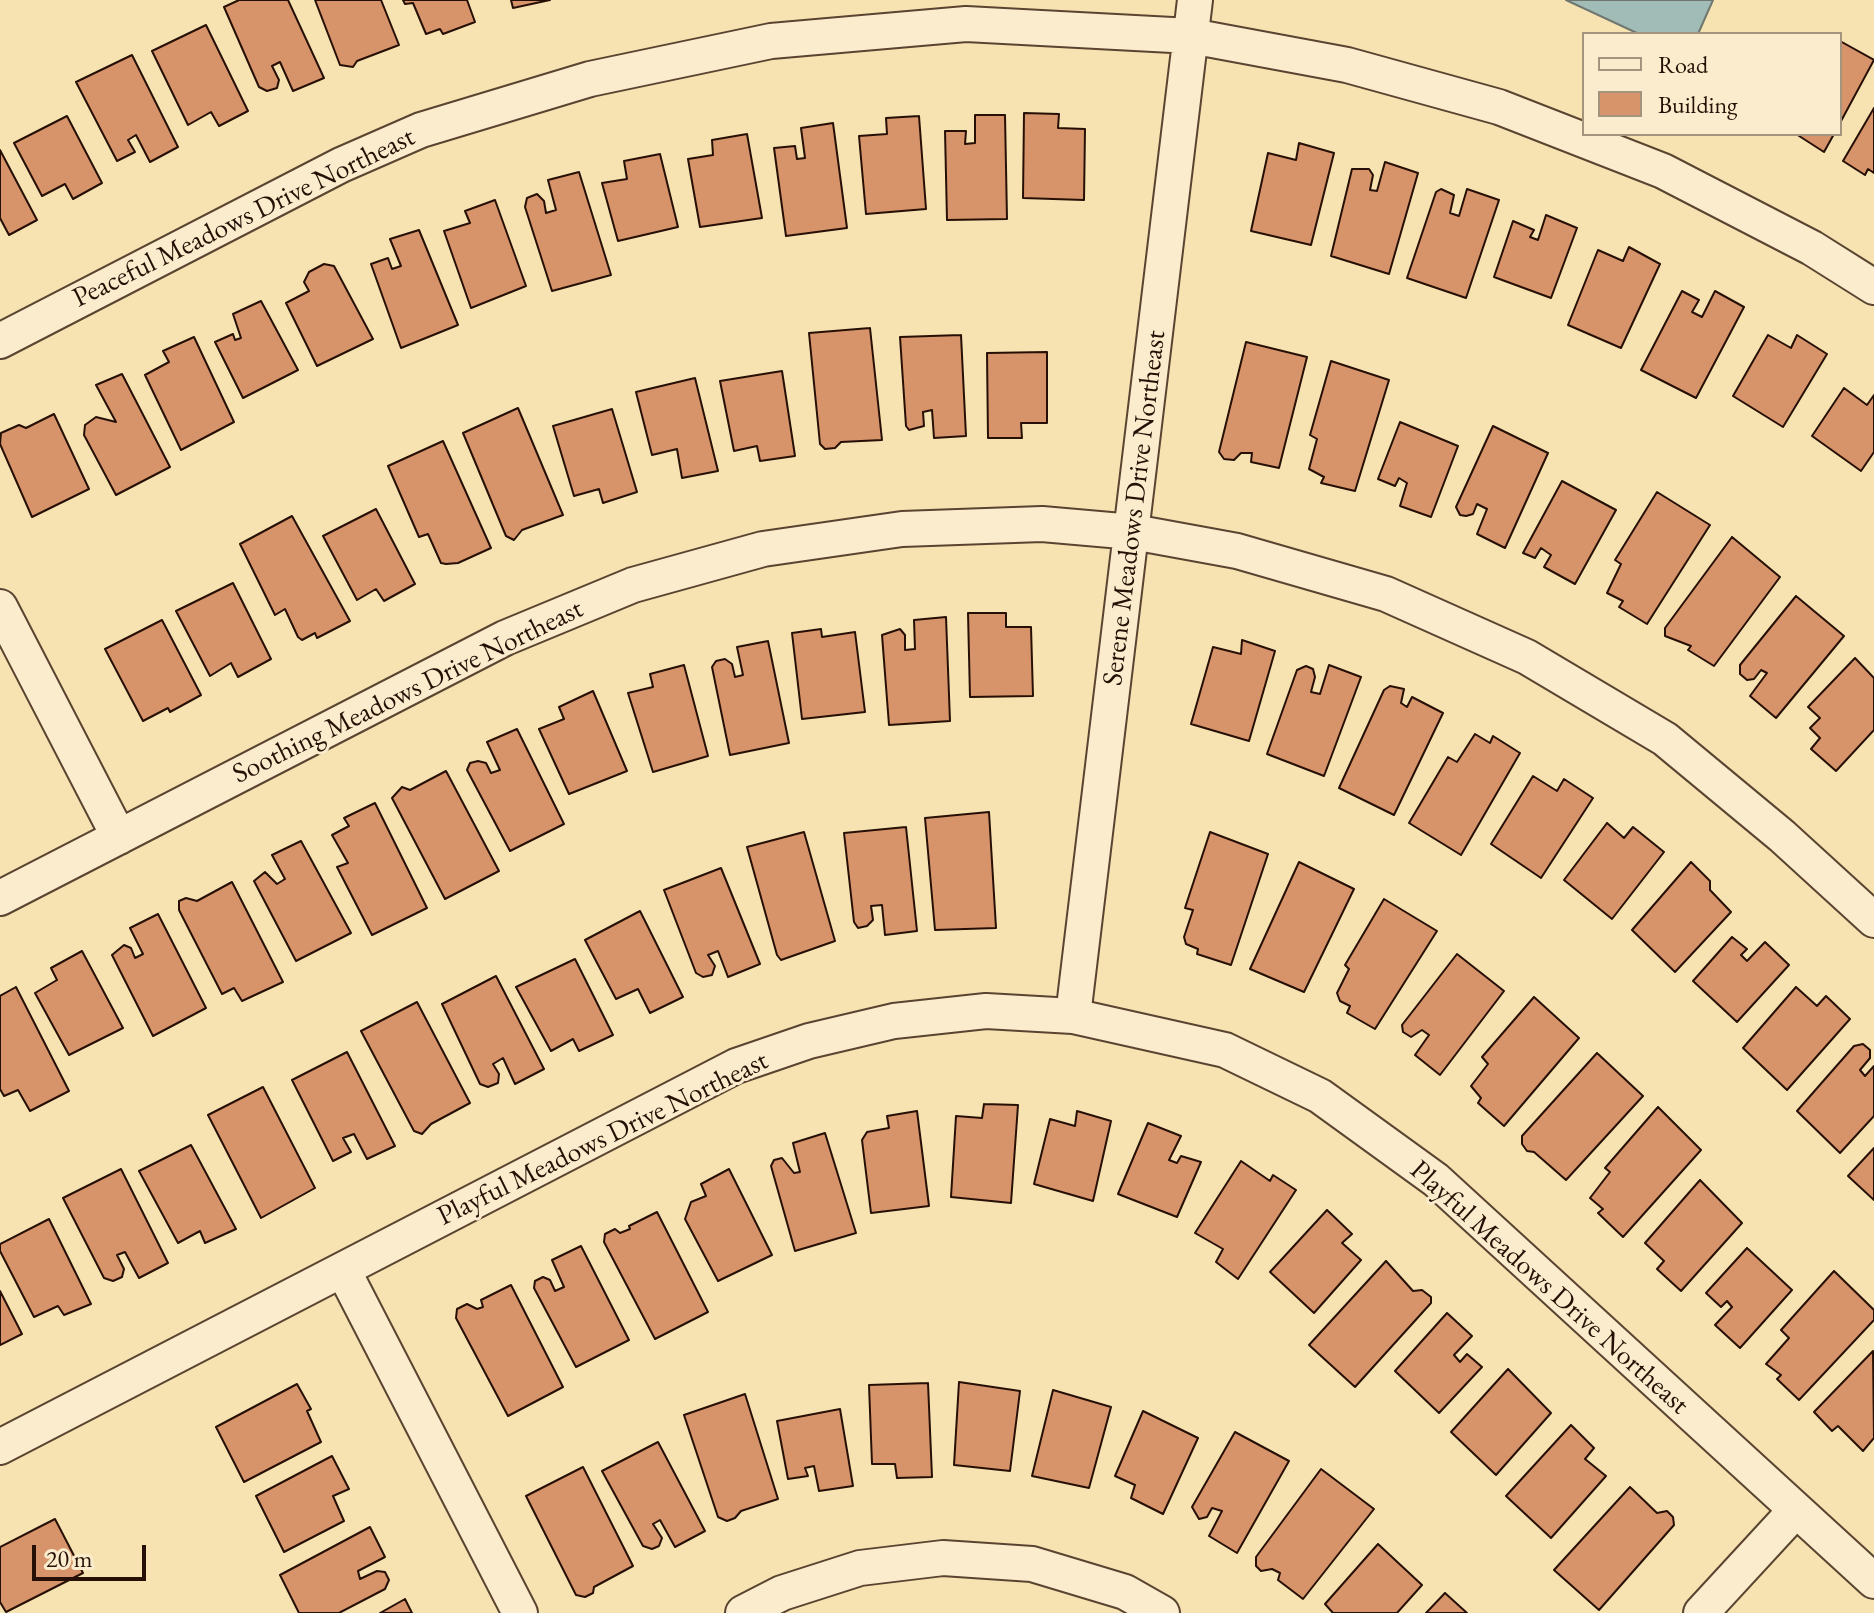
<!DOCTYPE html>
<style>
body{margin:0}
#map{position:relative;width:1874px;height:1613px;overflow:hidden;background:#f7e2b1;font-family:"EB Garamond",serif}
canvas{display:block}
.legend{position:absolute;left:1582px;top:32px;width:260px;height:104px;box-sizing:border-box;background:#faeccc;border:2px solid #a5947d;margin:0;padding:10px 14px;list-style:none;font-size:24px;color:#261006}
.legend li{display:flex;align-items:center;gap:16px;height:40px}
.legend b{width:40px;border:2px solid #a5947d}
.scale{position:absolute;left:32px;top:1545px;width:114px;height:36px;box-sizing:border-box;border:4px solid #261006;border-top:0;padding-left:10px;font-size:24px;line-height:28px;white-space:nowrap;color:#261006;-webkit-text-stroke:6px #faeccc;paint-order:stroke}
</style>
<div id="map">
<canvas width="1874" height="1613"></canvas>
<ul class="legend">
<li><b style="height:10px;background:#faeccc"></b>Road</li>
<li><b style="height:22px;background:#d7936a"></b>Building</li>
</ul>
<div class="scale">20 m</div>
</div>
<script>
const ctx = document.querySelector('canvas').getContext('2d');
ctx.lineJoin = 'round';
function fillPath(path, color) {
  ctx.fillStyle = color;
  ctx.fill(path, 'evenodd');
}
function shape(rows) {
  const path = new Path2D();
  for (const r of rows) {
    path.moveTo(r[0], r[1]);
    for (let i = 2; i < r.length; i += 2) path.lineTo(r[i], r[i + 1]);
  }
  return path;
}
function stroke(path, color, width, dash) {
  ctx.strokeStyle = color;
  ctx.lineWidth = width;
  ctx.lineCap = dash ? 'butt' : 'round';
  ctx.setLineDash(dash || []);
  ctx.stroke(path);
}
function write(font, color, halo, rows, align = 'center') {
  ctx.font = font + ' "EB Garamond",serif';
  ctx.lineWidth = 6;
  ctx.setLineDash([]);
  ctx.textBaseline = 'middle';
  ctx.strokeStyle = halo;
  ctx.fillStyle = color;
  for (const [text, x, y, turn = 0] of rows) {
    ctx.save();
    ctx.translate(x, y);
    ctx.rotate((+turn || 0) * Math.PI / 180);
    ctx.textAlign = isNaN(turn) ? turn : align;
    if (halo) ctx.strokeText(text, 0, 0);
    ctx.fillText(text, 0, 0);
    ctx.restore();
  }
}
const water = shape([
 [1566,0,1713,0,1698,34,1639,34,1566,0]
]);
fillPath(water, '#a1bcb6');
stroke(water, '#707770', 2);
const building = shape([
 [239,0,288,0,324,78,293,91,280,62,272,66,279,80,277,88,267,91,259,87,224,7,239,0],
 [315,0,381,0,399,45,357,61,353,67,340,65,315,0],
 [403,0,467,0,475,22,443,34,440,29,426,34,413,3,405,4,403,0],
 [511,0,550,0,513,8,511,0],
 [206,25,248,111,219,126,211,112,188,125,152,51,206,25],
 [1840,41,1874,60,1840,123,1840,41],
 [132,55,178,147,150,162,136,135,128,140,135,152,117,161,76,82,132,55],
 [1874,108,1874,173,1868,169,1865,175,1843,161,1874,108],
 [1024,113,1059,114,1058,128,1085,129,1084,200,1023,198,1024,113],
 [975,115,1005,115,1007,219,947,220,945,131,966,131,965,144,975,143,975,115],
 [67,116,102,183,73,199,65,184,42,196,14,143,67,116],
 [919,116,926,209,866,214,859,136,887,134,886,118,919,116],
 [833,123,847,228,786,236,774,148,795,146,797,159,805,158,801,128,833,123],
 [747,134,762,218,700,227,688,159,713,155,712,140,747,134],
 [1796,134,1834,134,1824,152,1796,134],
 [1299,143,1334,153,1311,245,1251,231,1268,153,1296,160,1299,143],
 [0,150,37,220,9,235,0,218,0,150],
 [660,154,678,227,618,241,602,183,627,179,624,161,660,154],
 [1385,162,1418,173,1389,274,1331,256,1352,169,1369,169,1373,175,1370,190,1377,191,1385,162],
 [579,172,611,275,552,291,525,207,527,198,537,194,544,201,546,213,556,210,548,180,579,172],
 [1441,189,1454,195,1450,213,1459,216,1467,189,1499,200,1466,298,1407,278,1436,192,1441,189],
 [495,200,526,286,471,308,444,231,470,223,465,211,495,200],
 [1546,215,1577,228,1551,298,1494,277,1513,221,1534,230,1530,237,1538,240,1546,215],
 [419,230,458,325,401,348,371,264,388,258,392,269,401,266,390,239,419,230],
 [1629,247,1660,264,1621,348,1568,325,1598,250,1623,261,1629,247],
 [324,264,334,266,373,339,317,366,286,303,309,291,304,282,309,272,324,264],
 [1682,291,1699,300,1692,312,1702,317,1715,291,1744,307,1696,398,1641,370,1682,291],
 [261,301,298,370,243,398,215,342,233,334,235,340,241,338,233,314,261,301],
 [870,328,882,440,841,442,835,448,825,449,820,444,809,333,870,328],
 [961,335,966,436,934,438,932,410,923,412,924,426,909,430,906,426,900,337,961,335],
 [1768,335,1791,348,1797,335,1827,354,1783,427,1733,396,1768,335],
 [194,337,234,422,181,450,145,375,169,362,163,351,194,337],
 [1246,342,1307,357,1279,468,1251,462,1252,453,1241,453,1234,460,1224,459,1219,452,1246,342],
 [1047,352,1047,423,1021,423,1022,438,988,438,987,353,1047,352],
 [1331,361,1389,380,1355,491,1321,483,1324,477,1309,469,1317,439,1310,435,1331,361],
 [782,371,795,456,760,461,757,446,734,451,720,381,782,371],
 [122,374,170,467,116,495,84,435,85,425,96,417,116,422,96,385,122,374],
 [695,378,718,471,682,478,677,449,652,455,636,392,695,378],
 [1844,388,1867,405,1874,395,1874,452,1861,471,1812,436,1844,388],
 [518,408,563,515,522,530,514,540,506,536,463,433,518,408],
 [612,409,637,492,603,503,599,489,574,496,553,426,612,409],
 [54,414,89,489,32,517,0,444,1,433,19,425,26,428,54,414],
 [1400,422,1458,446,1431,517,1400,506,1407,483,1399,478,1395,486,1378,479,1400,422],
 [1493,426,1548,453,1505,548,1477,534,1487,509,1477,504,1473,514,1466,516,1460,515,1456,507,1493,426],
 [443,441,491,548,458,563,446,564,441,563,428,534,419,537,388,466,443,441],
 [1562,481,1616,510,1575,584,1544,567,1551,555,1541,548,1535,558,1523,553,1562,481],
 [1657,492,1710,525,1647,624,1619,607,1623,601,1607,593,1621,564,1615,560,1657,492],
 [376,509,415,584,384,601,376,589,357,600,323,536,376,509],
 [292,516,350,621,317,638,315,633,302,640,298,637,285,609,275,615,240,544,292,516],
 [1732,537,1780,577,1714,666,1688,650,1691,646,1665,636,1665,628,1732,537],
 [233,583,271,659,238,677,231,663,210,676,176,611,233,583],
 [1796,596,1844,636,1776,718,1750,696,1767,673,1761,670,1754,679,1747,680,1740,674,1740,665,1796,596],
 [968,613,1006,613,1006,627,1031,627,1033,696,970,697,968,613],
 [946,617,950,721,889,725,882,635,900,629,905,635,905,650,915,649,914,620,946,617],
 [162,620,201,695,170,712,168,708,143,721,105,649,162,620],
 [821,629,822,637,855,632,865,712,802,719,792,633,821,629],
 [1242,640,1275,651,1249,741,1191,724,1213,647,1241,654,1242,640],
 [768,641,789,743,730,755,712,667,716,661,725,659,732,664,735,677,743,675,737,647,768,641],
 [1855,658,1874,678,1874,730,1836,771,1811,749,1820,738,1810,728,1820,718,1808,707,1855,658],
 [684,665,708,756,653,772,628,693,653,687,650,674,684,665],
 [1329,665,1361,677,1324,776,1267,754,1297,670,1306,666,1313,669,1315,677,1311,692,1320,694,1329,665],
 [1390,686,1404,689,1401,703,1407,707,1412,697,1443,713,1394,815,1339,788,1384,690,1390,686],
 [593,691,627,771,569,794,539,729,564,719,559,707,593,691],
 [517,729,564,824,510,851,467,770,470,763,478,761,486,763,491,773,500,770,487,742,517,729],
 [1475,734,1490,743,1493,736,1520,753,1461,855,1409,823,1448,757,1457,762,1475,734],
 [446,771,499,871,445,899,392,798,402,787,410,790,446,771],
 [1533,776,1557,791,1564,779,1593,798,1541,878,1491,844,1533,776],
 [375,803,427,908,372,935,337,867,348,863,332,835,349,826,344,818,375,803],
 [989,812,996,928,935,930,925,818,989,812],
 [1607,823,1624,838,1633,827,1664,852,1612,919,1564,880,1607,823],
 [906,827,917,931,885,935,882,905,871,906,873,920,867,926,858,928,854,922,844,833,906,827],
 [804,832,835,941,781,960,777,955,747,847,804,832],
 [1210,832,1268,854,1231,965,1197,954,1198,949,1186,944,1184,937,1193,910,1185,908,1210,832],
 [301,841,351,933,296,961,254,881,265,872,277,884,285,879,272,855,301,841],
 [1299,862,1354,889,1304,992,1250,969,1299,862],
 [1691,862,1710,881,1710,890,1731,912,1675,972,1632,930,1691,862],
 [721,868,760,964,728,977,718,951,708,955,715,966,712,975,703,977,696,973,664,890,721,868],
 [232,882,283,982,242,1001,234,988,222,994,179,910,179,901,186,898,197,901,232,882],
 [1384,899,1437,931,1375,1029,1347,1013,1350,1006,1340,1001,1337,993,1349,969,1345,965,1384,899],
 [640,911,683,997,650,1013,638,989,616,999,585,940,640,911],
 [158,914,206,1008,153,1036,112,955,124,945,131,948,135,958,143,954,130,928,158,914],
 [1732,937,1747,949,1741,955,1747,961,1765,942,1789,965,1737,1022,1693,981,1732,937],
 [82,951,123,1028,69,1055,35,993,57,980,51,968,82,951],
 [1457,954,1504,991,1440,1075,1415,1055,1429,1035,1422,1030,1411,1037,1403,1032,1402,1025,1457,954],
 [575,959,613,1035,579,1051,573,1039,551,1051,516,987,575,959],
 [496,976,544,1069,515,1084,503,1058,493,1064,499,1074,498,1083,488,1087,480,1084,442,1004,496,976],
 [16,987,69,1091,30,1111,18,1090,4,1096,0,1089,0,996,16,987],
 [1796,987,1817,1006,1826,996,1850,1019,1787,1090,1743,1048,1796,987],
 [1534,997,1579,1038,1504,1126,1478,1103,1481,1098,1471,1086,1488,1064,1482,1057,1534,997],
 [417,1002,470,1103,431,1124,422,1134,414,1131,361,1031,417,1002],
 [1863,1044,1870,1050,1870,1058,1860,1070,1865,1076,1874,1066,1874,1116,1840,1153,1797,1111,1854,1046,1863,1044],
 [347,1052,395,1146,367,1159,354,1134,343,1138,351,1152,333,1161,292,1080,347,1052],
 [1597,1053,1643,1096,1566,1180,1534,1152,1527,1151,1522,1144,1522,1136,1597,1053],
 [263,1087,315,1188,261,1218,208,1115,263,1087],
 [984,1104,1018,1105,1011,1203,951,1197,956,1116,982,1118,984,1104],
 [1658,1107,1701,1150,1623,1237,1598,1213,1603,1209,1590,1198,1610,1172,1605,1168,1658,1107],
 [917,1111,929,1206,871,1213,862,1140,867,1132,889,1128,887,1116,917,1111],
 [1077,1111,1111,1121,1093,1201,1034,1184,1050,1119,1075,1126,1077,1111],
 [1148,1123,1181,1136,1169,1160,1177,1163,1181,1156,1201,1162,1177,1217,1118,1194,1148,1123],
 [825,1133,856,1233,795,1251,771,1166,774,1160,782,1158,794,1173,800,1172,793,1143,825,1133],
 [191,1145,236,1229,205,1243,200,1231,178,1243,139,1171,191,1145],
 [1874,1148,1874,1200,1848,1176,1874,1148],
 [1241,1161,1270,1181,1273,1175,1296,1190,1238,1279,1216,1262,1223,1249,1195,1233,1241,1161],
 [121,1169,168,1263,139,1278,125,1252,117,1255,124,1269,122,1277,113,1281,104,1278,63,1198,121,1169],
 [729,1169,772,1255,718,1281,685,1219,691,1202,706,1196,701,1184,729,1169],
 [1700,1180,1742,1223,1681,1291,1657,1269,1664,1261,1645,1243,1700,1180],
 [1327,1210,1352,1234,1342,1243,1361,1260,1314,1313,1270,1272,1327,1210],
 [657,1212,708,1312,655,1339,604,1242,605,1234,615,1229,620,1233,630,1229,629,1226,657,1212],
 [49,1219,91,1304,64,1315,58,1306,34,1317,0,1251,0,1244,49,1219],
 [581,1246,629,1340,576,1367,534,1288,535,1281,543,1277,550,1280,555,1291,564,1287,552,1260,581,1246],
 [1747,1248,1792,1290,1740,1348,1715,1325,1732,1307,1727,1301,1721,1307,1706,1293,1747,1248],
 [1386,1261,1413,1291,1422,1290,1431,1297,1431,1303,1355,1387,1309,1345,1386,1261],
 [1834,1271,1874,1310,1874,1320,1799,1400,1777,1379,1781,1375,1766,1364,1789,1338,1781,1330,1834,1271],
 [511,1285,563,1387,508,1416,456,1318,457,1309,467,1304,477,1309,483,1307,481,1300,511,1285],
 [0,1291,22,1334,0,1345,0,1291],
 [1447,1313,1472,1336,1454,1355,1460,1362,1467,1354,1482,1367,1439,1413,1395,1371,1447,1313],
 [1873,1351,1874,1438,1863,1451,1838,1426,1832,1431,1814,1412,1873,1351],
 [1508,1369,1551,1413,1496,1475,1451,1432,1508,1369],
 [959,1382,1020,1391,1010,1471,954,1465,959,1382],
 [928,1383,932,1477,897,1478,895,1464,872,1464,869,1385,928,1383],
 [297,1384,311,1409,307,1411,321,1442,244,1482,216,1427,297,1384],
 [1053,1390,1111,1407,1089,1488,1032,1476,1053,1390],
 [745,1394,778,1499,741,1511,735,1518,727,1521,718,1517,684,1415,745,1394],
 [840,1409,853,1486,819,1491,814,1466,805,1468,808,1476,788,1479,777,1421,840,1409],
 [1143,1411,1198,1438,1163,1514,1131,1498,1135,1485,1115,1476,1143,1411],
 [1571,1425,1594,1448,1585,1459,1606,1476,1551,1538,1506,1496,1571,1425],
 [1235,1432,1289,1461,1237,1553,1209,1536,1222,1511,1212,1508,1207,1517,1199,1519,1192,1507,1235,1432],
 [658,1442,705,1531,675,1547,660,1520,653,1524,662,1538,659,1546,652,1549,643,1546,602,1471,658,1442],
 [332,1456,349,1489,333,1496,344,1521,284,1552,256,1496,332,1456],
 [583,1467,633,1566,594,1587,593,1593,585,1597,576,1595,526,1496,583,1467],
 [1321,1469,1374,1509,1303,1599,1278,1580,1280,1573,1272,1569,1261,1571,1256,1566,1256,1557,1321,1469],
 [1630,1487,1657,1513,1667,1511,1673,1517,1674,1525,1599,1610,1554,1570,1630,1487],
 [55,1519,83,1573,6,1612,0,1602,0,1547,55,1519],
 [370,1527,385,1557,358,1571,360,1579,377,1571,385,1572,389,1580,385,1589,339,1613,299,1613,280,1575,370,1527],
 [1378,1544,1422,1585,1397,1613,1333,1613,1325,1604,1378,1544],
 [1445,1593,1467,1613,1426,1613,1445,1593],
 [405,1599,412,1613,380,1613,405,1599]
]);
fillPath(building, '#d7936a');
stroke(building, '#261006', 2);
const minor = shape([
 [0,341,341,165,421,130,590,79,771,41,966,24,1191,36,1347,65,1499,107,1663,171,1812,248,1874,287],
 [0,607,119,837],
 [0,898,505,638,633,585,763,549,902,529,1042,524,1133,532,1237,551,1386,594,1527,657,1665,739,1782,836,1874,920],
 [1073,1016,1195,0],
 [343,1270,520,1613],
 [0,1447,736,1066,809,1041,894,1021,986,1011,1073,1016,1225,1050,1320,1096,1436,1180,1874,1581],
 [743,1613,782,1593,860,1568,943,1558,1032,1564,1125,1592,1162,1613],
 [1701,1613,1795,1511]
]);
stroke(minor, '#5a4431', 38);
stroke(minor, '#faeccc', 34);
write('28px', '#261006', '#faeccc', [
 ["Peaceful Meadows Drive Northeast",244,218,-26],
 ["Serene Meadows Drive Northeast",1135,508,-83],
 ["Soothing Meadows Drive Northeast",408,692,-26],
 ["Playful Meadows Drive Northeast",603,1139,-26],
 ["Playful Meadows Drive Northeast",1549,1288,42]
]);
</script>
